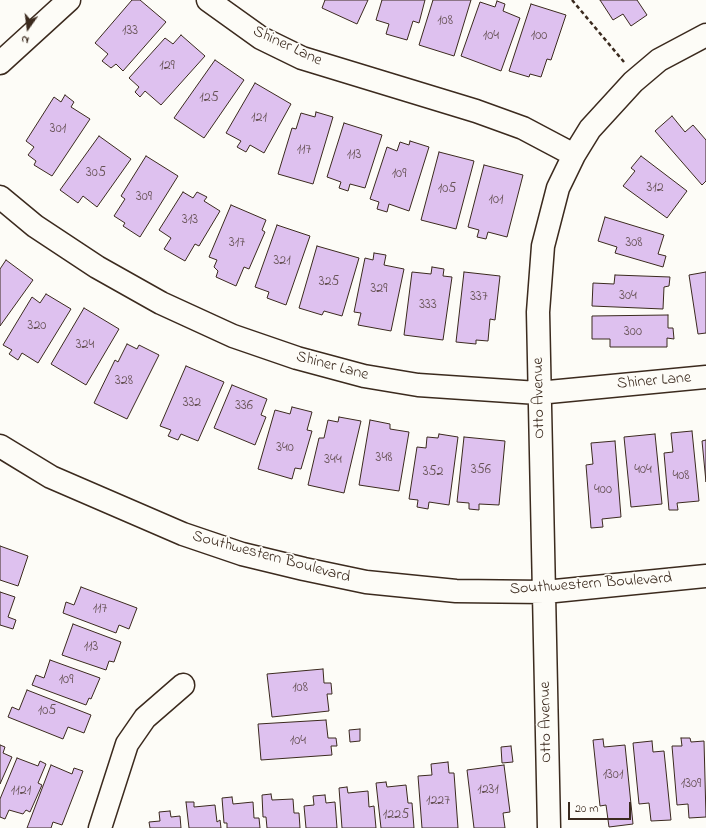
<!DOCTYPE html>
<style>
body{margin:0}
#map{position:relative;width:706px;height:828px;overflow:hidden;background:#fdfcf7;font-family:"Indie Flower",sans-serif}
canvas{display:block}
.north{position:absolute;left:8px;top:8px;width:40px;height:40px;-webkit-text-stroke:3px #fdfcf7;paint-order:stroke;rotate:194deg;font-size:11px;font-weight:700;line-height:16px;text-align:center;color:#3b2a1e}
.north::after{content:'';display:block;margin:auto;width:14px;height:18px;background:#3b2a1e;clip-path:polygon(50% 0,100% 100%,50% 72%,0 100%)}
.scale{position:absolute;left:568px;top:802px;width:63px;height:18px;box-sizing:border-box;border:2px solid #3b2a1e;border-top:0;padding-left:5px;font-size:12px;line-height:14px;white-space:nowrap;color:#3b2a1e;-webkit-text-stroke:3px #fdfcf7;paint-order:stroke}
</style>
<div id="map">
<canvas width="706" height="828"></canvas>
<div class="north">N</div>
<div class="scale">20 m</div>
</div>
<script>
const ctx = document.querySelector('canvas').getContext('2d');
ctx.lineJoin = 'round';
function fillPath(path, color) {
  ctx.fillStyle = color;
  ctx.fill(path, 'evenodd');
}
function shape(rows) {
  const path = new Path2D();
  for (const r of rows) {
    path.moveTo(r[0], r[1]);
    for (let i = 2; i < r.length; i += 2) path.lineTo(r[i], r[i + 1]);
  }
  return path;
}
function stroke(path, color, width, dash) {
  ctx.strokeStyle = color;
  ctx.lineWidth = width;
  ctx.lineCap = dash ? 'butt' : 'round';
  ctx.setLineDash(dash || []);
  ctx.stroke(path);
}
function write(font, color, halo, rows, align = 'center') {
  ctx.font = font + ' "Indie Flower",sans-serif';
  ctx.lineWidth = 3.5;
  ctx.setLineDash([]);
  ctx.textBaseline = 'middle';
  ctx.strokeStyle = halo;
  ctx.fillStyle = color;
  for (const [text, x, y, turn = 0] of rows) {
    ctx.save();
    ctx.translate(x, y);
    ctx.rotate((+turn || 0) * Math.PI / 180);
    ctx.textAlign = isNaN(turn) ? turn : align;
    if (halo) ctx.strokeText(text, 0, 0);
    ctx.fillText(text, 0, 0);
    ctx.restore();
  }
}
const building = shape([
 [132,0,140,0,166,22,123,71,116,64,111,68,102,61,108,54,95,43,132,0],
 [325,0,368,0,357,24,322,8,325,0],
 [382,0,425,0,419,23,413,21,407,40,386,34,389,24,376,20,382,0],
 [433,0,471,0,454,56,419,45,433,0],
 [600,0,637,0,647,15,631,26,623,14,613,20,600,0],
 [497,1,505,4,503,11,520,18,501,71,461,56,480,2,495,7,497,1],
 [531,4,566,15,551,60,547,59,541,77,530,74,529,77,509,71,531,4],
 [181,35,205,56,161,105,145,91,140,97,135,92,139,87,129,78,165,38,173,44,181,35],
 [215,60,244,80,204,138,174,118,215,60],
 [255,83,291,104,264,153,250,145,246,152,237,147,241,141,226,133,255,83],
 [65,95,74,102,71,107,90,119,52,176,34,165,36,161,28,155,34,147,26,141,54,97,61,102,65,95],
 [316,112,333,117,313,184,278,174,292,128,296,129,301,113,315,117,316,112],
 [672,116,685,132,693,125,706,140,706,181,702,185,655,131,672,116],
 [344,123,382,135,365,188,350,184,348,191,339,188,341,182,327,177,344,123],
 [99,136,131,159,97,207,83,196,78,203,60,190,99,136],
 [410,141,429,147,409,211,389,204,387,212,377,209,379,202,370,199,387,147,397,151,400,142,409,145,410,141],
 [439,152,474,161,456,229,421,220,439,152],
 [146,156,178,176,140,237,123,226,125,223,114,216,125,199,121,196,146,156],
 [641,156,687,191,667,218,623,186,635,171,631,168,641,156],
 [484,165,523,175,507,237,488,232,486,239,477,237,479,230,468,227,484,165],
 [183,192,193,198,197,192,207,197,204,201,220,211,199,246,195,244,185,261,164,249,171,238,159,230,183,192],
 [231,205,266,220,262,230,265,232,249,269,244,267,236,286,216,277,218,271,214,267,217,260,209,257,231,205],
 [605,217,664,235,658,254,666,256,663,267,615,253,617,247,598,241,605,217],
 [277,225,310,236,286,305,267,298,269,292,255,287,277,225],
 [317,246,359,258,342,316,324,311,322,315,299,308,317,246],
 [374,253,386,255,384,265,404,269,391,331,358,325,361,313,354,312,365,258,373,260,374,253],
 [6,260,33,280,0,326,0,269,6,260],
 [432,267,444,269,443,276,452,277,443,340,404,335,412,272,431,274,432,267],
 [464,272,500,276,495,320,490,319,488,341,476,340,476,344,456,342,464,272],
 [706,272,706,333,698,334,689,275,706,272],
 [615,275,670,277,669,286,664,287,663,309,592,306,593,283,614,284,615,275],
 [46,294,71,309,38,363,22,353,18,360,9,354,12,350,3,345,32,297,40,303,46,294],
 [84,308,119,329,86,385,51,364,84,308],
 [668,315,668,328,673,328,674,339,667,338,667,347,610,347,610,339,592,339,592,316,668,315],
 [127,344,137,349,139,345,159,355,127,419,94,403,115,360,118,362,127,344],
 [186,366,224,382,198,441,181,434,178,440,168,436,171,430,160,426,186,366],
 [232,385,267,399,261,415,266,417,255,445,214,428,232,385],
 [292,407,312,412,307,430,312,431,301,469,295,468,292,479,258,469,275,410,290,414,292,407],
 [339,417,361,421,344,493,308,485,319,438,324,438,328,420,338,422,339,417],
 [370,420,390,424,390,429,409,432,399,491,359,485,370,420],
 [692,431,699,501,677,503,678,510,669,510,664,453,673,452,671,433,692,431],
 [439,434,458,437,449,505,429,502,428,509,417,507,418,500,409,499,417,447,426,448,427,437,438,438,439,434],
 [655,434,662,504,631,507,624,437,655,434],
 [464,437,505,441,499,505,479,504,479,510,469,509,469,503,457,502,464,437],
 [706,440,706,482,702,441,706,440],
 [615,441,621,517,602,519,603,527,591,528,586,465,593,464,591,443,615,441],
 [0,546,28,556,18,586,0,580,0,546],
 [81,587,137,608,129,629,119,625,116,633,63,613,66,602,74,605,81,587],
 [0,592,15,597,8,617,16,620,13,629,0,625,0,592],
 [73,624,121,642,114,662,109,661,106,670,62,655,73,624],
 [50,660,100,678,91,699,89,698,86,705,32,685,36,675,44,678,50,660],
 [323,669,324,683,331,683,332,694,327,694,329,711,272,717,267,674,323,669],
 [27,690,91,715,84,733,68,727,63,739,8,717,12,707,19,710,27,690],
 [326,720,328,738,336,738,337,746,331,746,332,755,261,760,258,724,326,720],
 [360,729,360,741,350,742,349,730,360,729],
 [681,738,690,738,691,742,704,741,706,817,689,818,688,804,677,805,672,746,682,746,681,738],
 [603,739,604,747,625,745,633,824,609,827,606,805,600,806,593,740,603,739],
 [652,741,653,752,664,751,671,820,651,821,649,803,639,804,633,743,652,741],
 [0,745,5,747,3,753,12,757,0,784,0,745],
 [511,746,513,762,502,763,501,747,511,746],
 [17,758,38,766,40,761,46,764,38,783,42,785,30,812,26,810,23,814,9,810,5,819,0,817,0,799,17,758],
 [448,762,449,773,454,773,458,828,422,828,418,776,432,775,431,764,448,762],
 [51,765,72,774,74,768,83,771,62,825,53,822,51,828,27,828,51,765],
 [504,765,510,812,503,813,505,828,474,828,467,770,504,765],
 [386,782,387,787,406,785,408,803,412,803,414,828,381,828,376,783,386,782],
 [347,787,348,793,368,791,369,807,374,806,376,828,342,828,339,788,347,787],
 [271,794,272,800,293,799,294,813,299,813,300,828,267,828,266,817,263,817,262,795,271,794],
 [325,795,326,803,335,802,337,828,306,828,304,806,314,805,313,796,325,795],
 [232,797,233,804,253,802,254,818,259,818,260,828,227,828,227,823,224,823,222,798,232,797],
 [186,802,194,802,194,807,215,805,217,822,220,820,221,828,189,828,186,802],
 [170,811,171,817,180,816,181,828,150,828,149,822,160,821,159,812,170,811]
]);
fillPath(building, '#dec1ef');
stroke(building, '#3b2a1e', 1);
const minor = shape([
 [208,0,261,38,302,58,476,111,523,128,574,155],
 [0,63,69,0],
 [0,197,35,226,97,267,161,303,233,336,297,358,364,376,418,385,538,393,706,377],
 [0,446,51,477,183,534,242,554,304,569,366,582,456,591,545,592,706,576],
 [100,828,127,744,145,718,183,685],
 [549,828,538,312,543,246,558,188,574,155,590,129,633,82,659,60,706,35]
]);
stroke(minor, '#3b2a1e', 25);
stroke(shape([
 [572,0,624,62]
]), '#3b2a1e', 2.5, [4, 3]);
stroke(minor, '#fdfcf7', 22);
write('14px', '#645052', null, [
 ["108",445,22],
 ["133",130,32],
 ["104",491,37],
 ["100",539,37],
 ["129",167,67],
 ["125",209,99],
 ["121",259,119],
 ["301",58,130],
 ["117",304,151],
 ["113",354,156],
 ["305",96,174],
 ["109",399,175],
 ["312",655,189],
 ["105",447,190],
 ["309",144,198],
 ["101",496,201],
 ["313",190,221],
 ["317",237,244],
 ["308",634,244],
 ["321",282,262],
 ["325",329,283],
 ["329",379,290],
 ["304",628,297],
 ["337",479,298],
 ["333",428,306],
 ["320",37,327],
 ["300",633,333],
 ["324",85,346],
 ["328",124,382],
 ["332",192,404],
 ["336",244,407],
 ["340",285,449],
 ["348",384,459],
 ["344",333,461],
 ["356",481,471],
 ["404",643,471],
 ["352",433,473],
 ["408",681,477],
 ["400",603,491],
 ["117",100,610],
 ["113",91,648],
 ["109",66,681],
 ["108",300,689],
 ["105",47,712],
 ["104",298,742],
 ["1301",613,776],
 ["1309",691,785],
 ["1231",488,791],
 ["1121",21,792],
 ["1227",438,802],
 ["1225",396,816]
]);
write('16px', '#3b2a1e', '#fdfcf7', [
 ["Shiner Lane",287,47,25],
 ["Shiner Lane",332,367,15],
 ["Shiner Lane",654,382,-5],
 ["Otto Avenue",540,398,-91],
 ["Southwestern Boulevard",271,558,15],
 ["Southwestern Boulevard",591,585,-4],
 ["Otto Avenue",547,722,-91]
]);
</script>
